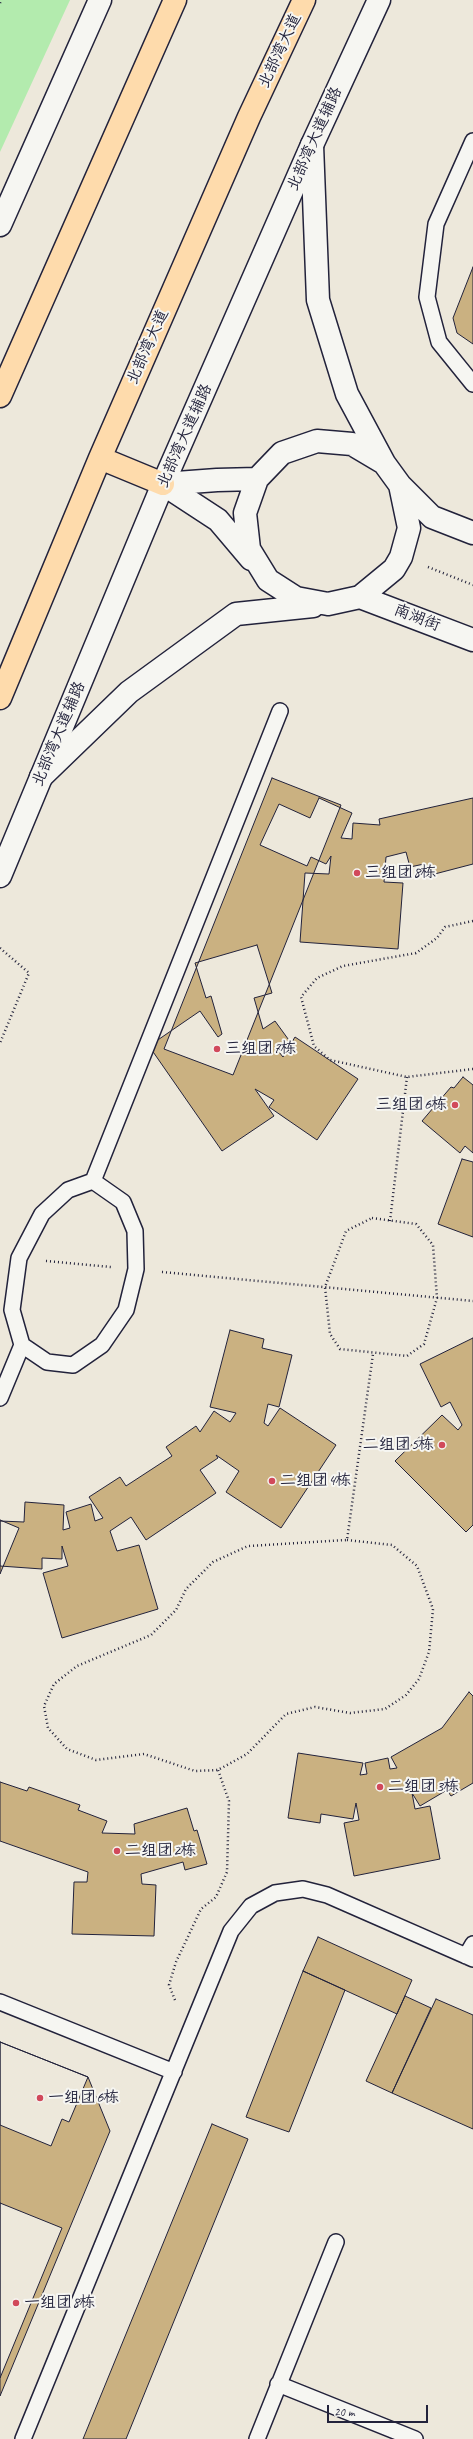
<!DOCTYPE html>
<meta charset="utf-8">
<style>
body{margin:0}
#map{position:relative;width:473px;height:2439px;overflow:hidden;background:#ede8db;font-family:Caveat,sans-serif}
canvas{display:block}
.scale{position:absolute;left:327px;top:2405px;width:101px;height:18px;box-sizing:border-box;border:2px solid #22223b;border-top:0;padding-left:5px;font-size:12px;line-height:14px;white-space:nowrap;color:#22223b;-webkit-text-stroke:3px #f6f6f2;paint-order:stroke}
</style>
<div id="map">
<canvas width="473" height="2439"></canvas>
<div class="scale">20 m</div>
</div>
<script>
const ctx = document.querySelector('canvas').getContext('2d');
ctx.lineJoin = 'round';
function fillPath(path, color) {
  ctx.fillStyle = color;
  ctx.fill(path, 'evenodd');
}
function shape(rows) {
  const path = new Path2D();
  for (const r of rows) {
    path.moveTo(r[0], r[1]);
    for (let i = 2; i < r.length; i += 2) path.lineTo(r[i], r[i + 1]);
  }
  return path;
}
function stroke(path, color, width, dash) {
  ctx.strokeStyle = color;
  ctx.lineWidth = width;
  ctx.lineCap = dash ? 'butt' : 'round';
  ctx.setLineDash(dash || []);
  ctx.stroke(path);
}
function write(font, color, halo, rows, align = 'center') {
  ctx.font = font + ' Caveat,"LXGW WenKai TC",sans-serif';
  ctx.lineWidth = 4;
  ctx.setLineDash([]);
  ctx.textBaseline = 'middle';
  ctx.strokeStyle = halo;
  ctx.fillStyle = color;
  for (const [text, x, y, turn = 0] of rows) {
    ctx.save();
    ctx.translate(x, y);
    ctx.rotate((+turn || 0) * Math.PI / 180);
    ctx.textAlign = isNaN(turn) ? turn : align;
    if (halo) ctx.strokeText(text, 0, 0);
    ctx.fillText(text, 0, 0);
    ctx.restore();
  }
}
fillPath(shape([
 [0,0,70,0,0,152]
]), '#b3ebae');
const building = shape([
 [473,267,473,344,457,333,453,318,473,267],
 [272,778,341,805,233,1075,164,1049,272,778],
 [319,798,352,813,341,838,352,839,353,823,380,825,379,819,473,798,473,864,427,876,424,864,410,867,406,852,386,857,384,882,403,883,398,949,300,942,305,873,329,874,331,856,326,864,311,857,307,866,260,845,279,804,310,818,319,798],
 [257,945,272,993,254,998,263,1029,275,1021,291,1043,279,1052,283,1057,295,1037,358,1079,317,1140,269,1107,274,1100,255,1089,274,1116,222,1151,149,1046,200,1011,218,1037,222,1034,211,996,206,998,195,963,257,945],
 [463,1077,473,1085,473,1153,465,1146,460,1153,422,1121,451,1087,454,1088,463,1077],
 [462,1159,473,1162,473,1237,438,1224,462,1159],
 [230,1330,264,1339,262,1348,292,1355,279,1407,268,1404,264,1423,268,1426,280,1408,336,1445,281,1528,226,1492,239,1471,216,1455,218,1458,200,1470,216,1493,146,1540,131,1517,110,1531,117,1551,139,1545,158,1609,62,1638,43,1573,68,1566,62,1546,62,1559,42,1558,42,1569,0,1566,0,1521,24,1522,25,1502,64,1505,63,1530,70,1528,66,1512,91,1504,95,1521,103,1518,89,1497,120,1477,126,1486,172,1456,166,1447,196,1426,200,1432,214,1411,230,1422,236,1413,210,1407,230,1330],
 [473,1338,473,1525,466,1532,395,1461,442,1415,458,1430,462,1425,450,1402,441,1407,420,1364,473,1338],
 [0,1520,19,1528,0,1574,0,1520],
 [469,1692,473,1696,473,1783,451,1796,447,1790,420,1806,412,1793,415,1809,430,1806,440,1859,354,1876,344,1823,359,1820,356,1803,353,1819,321,1814,320,1823,288,1818,298,1753,363,1763,360,1775,367,1774,365,1763,388,1758,390,1769,397,1768,391,1757,442,1728,469,1692],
 [0,1782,27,1791,29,1787,80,1805,78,1810,107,1821,102,1833,135,1834,134,1824,187,1808,194,1831,197,1830,207,1864,185,1870,183,1862,141,1874,142,1884,156,1885,154,1936,72,1934,74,1882,87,1882,88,1872,0,1841,0,1782],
 [318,1937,412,1980,397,2014,303,1971,318,1937],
 [303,1971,345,1990,289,2132,246,2117,303,1971],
 [405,1996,431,2008,392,2093,366,2081,405,1996],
 [436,1999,473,2015,473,2129,392,2093,436,1999],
 [0,2042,88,2077,110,2131,0,2396,0,2042],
 [0,2042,88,2077,69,2122,62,2119,51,2146,0,2125,0,2042],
 [212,2124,248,2139,126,2439,83,2439,212,2124],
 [0,2203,62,2228,0,2378,0,2203]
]);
fillPath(building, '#cab181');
stroke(building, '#22223b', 1);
const lane = shape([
 [473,141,436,224,427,297,439,342,473,384],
 [22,1345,47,1362,73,1365,102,1345,126,1310,136,1269,135,1231,123,1202,93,1181,280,711],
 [0,1398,22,1345,12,1310,19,1258,42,1214,68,1190,93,1181],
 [466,1956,473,1944],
 [0,2002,174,2072],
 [278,2384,415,2439],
 [23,2439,231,1931,251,1906,275,1893,303,1889,327,1895,473,1959],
 [257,2439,336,2242]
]);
const street = shape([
 [312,145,318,300,347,394,384,463],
 [163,484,218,520,251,559],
 [163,484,217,480,257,479],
 [400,485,409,528,401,557,394,569,360,597,328,604,296,598,268,580,249,549,245,513,257,479,282,453,317,441,352,444,384,463,400,485,432,517,473,533],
 [360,597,473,640],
 [41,777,129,692,236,614,313,606]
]);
const secondary = shape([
 [0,225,100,0],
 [0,876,163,484,312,145,379,0]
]);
const highway = shape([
 [0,396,175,0],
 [100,458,163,484],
 [0,698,100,458,249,117,304,0]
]);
stroke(lane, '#22223b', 18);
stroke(street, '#22223b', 25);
stroke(secondary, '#22223b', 25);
stroke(highway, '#22223b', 25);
stroke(shape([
 [0,3,1,0],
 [428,567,473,585],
 [473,921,445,927,437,938,416,953,343,966,317,978,301,997,314,1046,330,1060,407,1077,473,1069],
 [0,948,29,973,0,1043],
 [372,1218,416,1224,433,1245,437,1298,424,1344,407,1356,340,1349,330,1334,325,1287,346,1231,372,1218],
 [390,1221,407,1077],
 [46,1261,111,1267],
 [162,1272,473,1301],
 [347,1540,392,1545,417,1566,433,1609,429,1652,419,1679,406,1695,385,1709,350,1713,315,1707,286,1714,247,1754,218,1770,195,1771,144,1754,96,1760,67,1749,48,1728,44,1706,54,1684,77,1666,151,1635,176,1610,186,1589,213,1562,248,1546,347,1540,373,1354],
 [175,2000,169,1985,176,1962,201,1909,216,1897,227,1872,229,1801,218,1770]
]), '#22223b', 2.5, [1, 3]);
stroke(lane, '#f6f6f2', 15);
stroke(street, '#f6f6f2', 22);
stroke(secondary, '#f6f6f2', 22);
stroke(highway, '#fedbac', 22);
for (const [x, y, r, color] of [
 [357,873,4,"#d1495b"],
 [217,1049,4,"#d1495b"],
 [455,1105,4,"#d1495b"],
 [442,1445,4,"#d1495b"],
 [272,1481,4,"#d1495b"],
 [380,1787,4,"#d1495b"],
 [117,1851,4,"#d1495b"],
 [40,2098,4,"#d1495b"],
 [16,2303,4,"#d1495b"]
]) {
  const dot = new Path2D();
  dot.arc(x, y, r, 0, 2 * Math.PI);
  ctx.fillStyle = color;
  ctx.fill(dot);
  stroke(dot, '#f6f6f2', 1.5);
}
write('16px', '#22223b', '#f6f6f2', [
 ["北部湾大道",280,51,-65],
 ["北部湾大道辅路",315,139,-66],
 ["北部湾大道",148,347,-66],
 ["北部湾大道辅路",185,436,-66],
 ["南湖街",417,618,21],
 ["北部湾大道辅路",59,734,-67]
]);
write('16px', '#22223b', '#f6f6f2', [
 ["三组团8栋",365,873],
 ["三组团7栋",225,1049],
 ["三组团6栋",447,1105,"right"],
 ["二组团5栋",434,1445,"right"],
 ["二组团4栋",280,1481],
 ["二组团3栋",388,1787],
 ["二组团2栋",125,1851],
 ["一组团6栋",48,2098],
 ["一组团8栋",24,2303]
], 'left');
</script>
